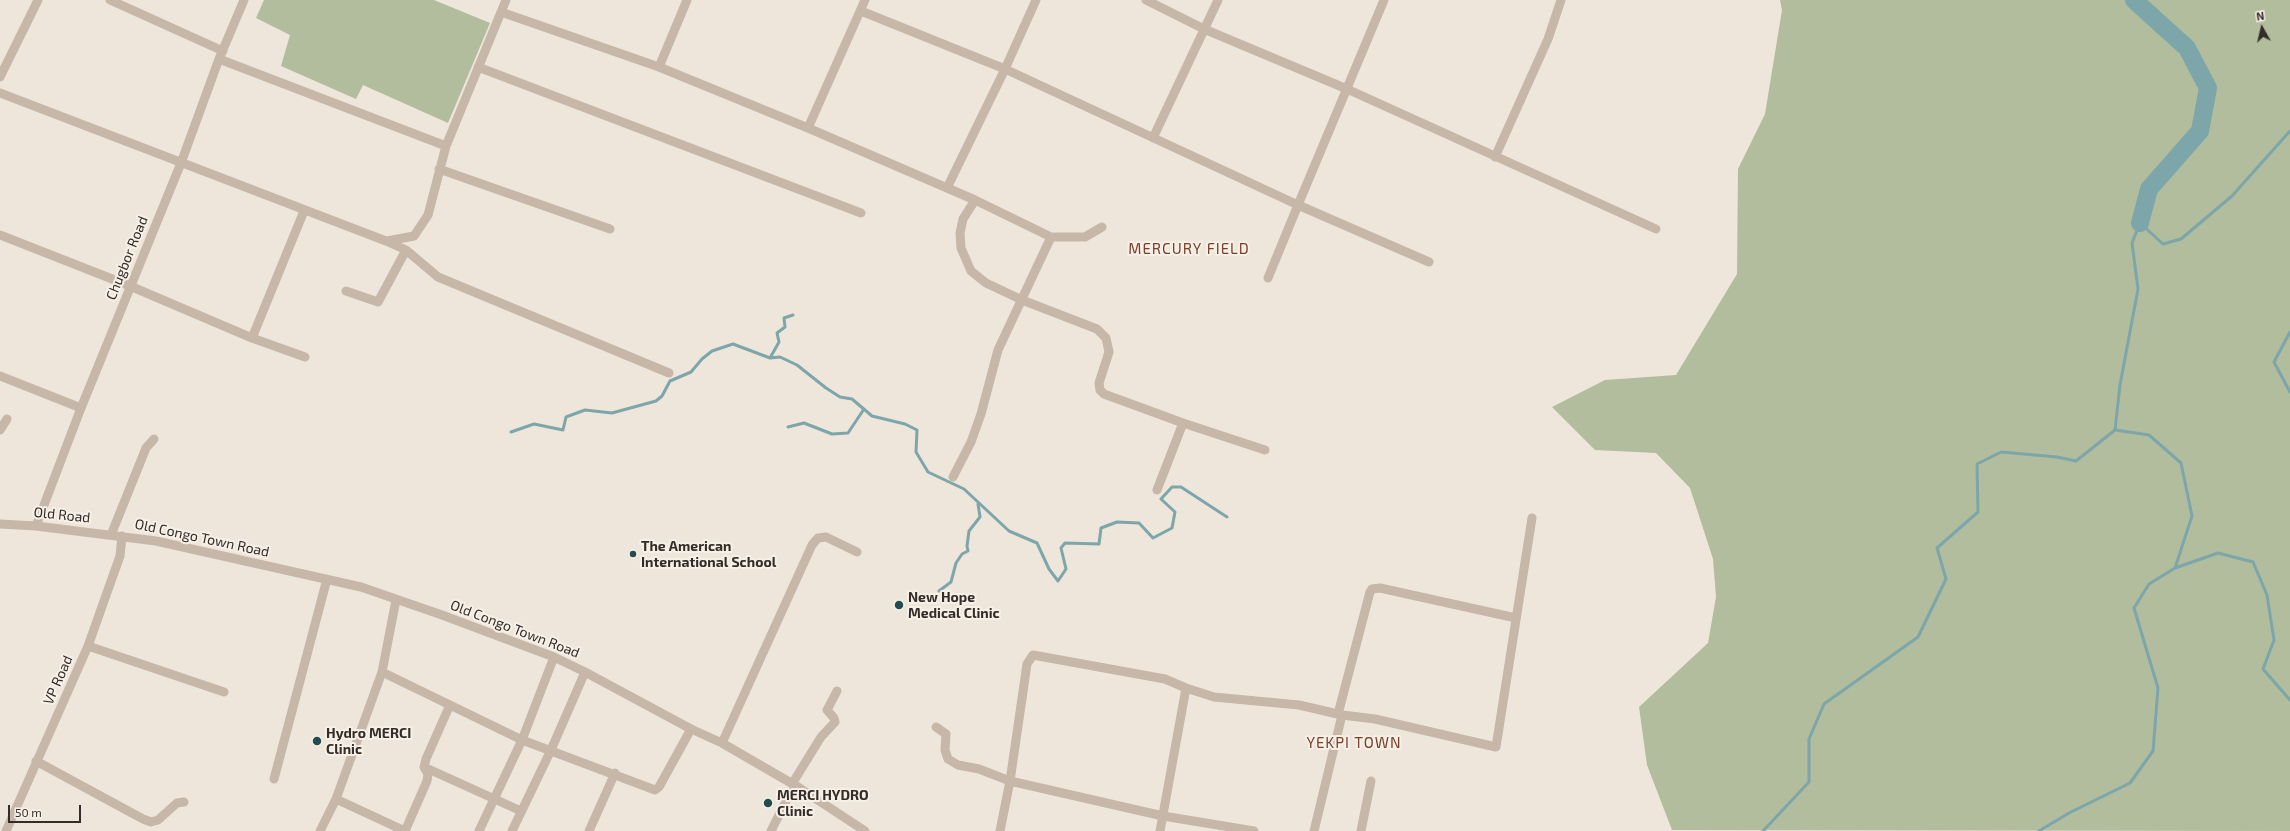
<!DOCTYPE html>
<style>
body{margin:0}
#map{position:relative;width:2290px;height:831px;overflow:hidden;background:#efe6db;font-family:"Exo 2",sans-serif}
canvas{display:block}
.north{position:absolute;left:2242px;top:8px;width:40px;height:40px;-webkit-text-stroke:3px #f7f0e7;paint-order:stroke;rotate:352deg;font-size:11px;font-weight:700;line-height:16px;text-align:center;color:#342c28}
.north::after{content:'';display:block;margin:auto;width:14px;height:18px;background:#342c28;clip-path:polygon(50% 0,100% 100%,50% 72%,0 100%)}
.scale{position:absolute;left:8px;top:805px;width:73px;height:18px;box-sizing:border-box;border:2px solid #342c28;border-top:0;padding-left:5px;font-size:12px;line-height:14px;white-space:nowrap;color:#342c28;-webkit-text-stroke:3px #f7f0e7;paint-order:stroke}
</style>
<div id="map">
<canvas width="2290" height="831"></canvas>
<div class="north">N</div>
<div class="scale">50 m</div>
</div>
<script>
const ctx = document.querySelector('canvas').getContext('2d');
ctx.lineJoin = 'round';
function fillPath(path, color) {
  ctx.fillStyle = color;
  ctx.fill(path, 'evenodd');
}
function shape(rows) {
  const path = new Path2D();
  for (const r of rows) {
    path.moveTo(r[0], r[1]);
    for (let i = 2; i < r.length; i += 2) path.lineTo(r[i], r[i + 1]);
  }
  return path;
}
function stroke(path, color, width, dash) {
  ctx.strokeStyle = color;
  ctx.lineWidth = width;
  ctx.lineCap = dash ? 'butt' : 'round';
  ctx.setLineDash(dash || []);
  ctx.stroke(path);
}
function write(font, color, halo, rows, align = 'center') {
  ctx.font = font + ' "Exo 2",sans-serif';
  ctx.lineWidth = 4;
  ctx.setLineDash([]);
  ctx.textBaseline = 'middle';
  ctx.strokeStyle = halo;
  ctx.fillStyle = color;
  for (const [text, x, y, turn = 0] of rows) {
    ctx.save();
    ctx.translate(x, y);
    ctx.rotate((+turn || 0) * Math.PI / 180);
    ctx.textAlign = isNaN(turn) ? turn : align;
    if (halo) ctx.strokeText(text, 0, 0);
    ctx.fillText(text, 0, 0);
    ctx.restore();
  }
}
fillPath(shape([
 [264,0,434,0,490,23,448,123,363,85,356,99,281,66,290,35,256,18],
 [1780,0,2290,0,2290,831,1672,830,1647,765,1639,707,1708,643,1716,597,1713,559,1690,488,1656,453,1595,450,1552,407,1605,380,1676,375,1737,274,1738,169,1765,114,1782,10]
]), '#b1bd9d');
stroke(shape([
 [2290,332,2274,362,2290,392],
 [770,358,779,342,777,333,785,327,784,318,793,315],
 [788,427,804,423,832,434,848,433,864,409],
 [2115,430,2149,435,2181,463,2192,516,2175,568],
 [511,432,534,424,563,430,566,417,585,410,612,413,656,401,662,396,670,381,691,372,702,359,712,351,733,344,770,358,780,357,797,365,826,388,840,397,852,399,872,416,905,424,917,430,916,452,928,472,964,489,1009,531,1037,543,1049,569,1058,581,1066,569,1061,548,1065,543,1099,544,1101,528,1117,522,1139,523,1153,538,1172,528,1175,512,1161,499,1172,487,1181,487,1227,517],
 [939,591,951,582,956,563,962,554,968,551,967,546,969,531,980,517,978,504],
 [1763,831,1809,782,1809,739,1824,704,1918,637,1946,579,1937,548,1978,512,1977,464,2001,452,2057,457,2076,461,2115,430,2120,385,2138,289,2132,243,2140,223,2163,244,2181,239,2232,196,2290,131],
 [2039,831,2069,813,2130,783,2153,751,2158,688,2134,608,2149,584,2175,568,2218,553,2253,562,2267,595,2274,640,2263,669,2290,700]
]), '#7da6aa', 3);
stroke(shape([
 [2134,0,2187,48,2208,88,2200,131,2149,189,2140,223]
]), '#7da6aa', 18);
stroke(shape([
 [110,0,223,51],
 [1146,0,1204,29,1347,89,1656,229],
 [1384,0,1298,205,1429,262],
 [861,11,1005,69,1298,205,1268,278],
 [501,12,659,67,808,128,975,200,963,219,960,233,961,248,971,271,986,283,1022,300,1097,329,1106,338,1109,352,1099,383,1100,390,1104,394,1183,423,1265,450],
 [219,59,446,146],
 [478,67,861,213],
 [659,67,687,0],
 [0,77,38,0],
 [0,93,386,241,406,250,438,277,669,373],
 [808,128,865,0],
 [1153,138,1218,0],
 [1495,157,1548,39,1561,0],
 [439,169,610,229],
 [947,188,1005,69,1036,0],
 [975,200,1051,237,1085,237,1102,227],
 [304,211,252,338,305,357],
 [0,235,130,286,252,338],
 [387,241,414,236,428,215,446,146,506,0],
 [346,291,378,302,406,250],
 [0,376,81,408],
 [0,430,7,419],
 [953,477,971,442,981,414,998,350,1051,237],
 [1157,490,1183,423],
 [0,524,36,526,156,541,361,587,442,615,554,657,585,672,691,729,722,743,798,787,865,831],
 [36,526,81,408,181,163,219,59,244,0],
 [111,535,146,448,154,439],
 [88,646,224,692],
 [382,672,522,740,655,790,659,787,691,729],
 [1186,688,1214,697,1299,705,1342,715,1375,719,1496,747,1532,518],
 [1338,714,1370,592,1372,589,1380,588,1516,618],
 [936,727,946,734,945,750,948,759,958,765,979,769,1010,781,1163,816,1254,831],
 [722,743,812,545,818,538,826,537,857,552],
 [36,761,143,819,151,822,158,820,177,803,184,802],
 [424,767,521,811],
 [274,779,327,579],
 [792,784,821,737,835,722,834,718,827,710,837,691],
 [336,799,405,831],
 [6,831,88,646,120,556,122,536],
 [320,831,336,799,382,672,396,600],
 [405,831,427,781,428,774,424,767,426,759,449,707],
 [479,831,522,740,554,657],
 [512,831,551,750,585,672],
 [589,831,615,773],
 [771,831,790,793,798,787],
 [1000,831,1010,781,1027,664,1033,655,1165,679,1186,688,1160,831],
 [1314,831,1342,715],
 [1361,831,1371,781]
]), '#c6b7a8', 9);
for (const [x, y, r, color] of [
 [633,554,4,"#214d51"],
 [899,605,5,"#214d51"],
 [317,741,5,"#214d51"],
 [768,803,5,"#214d51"]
]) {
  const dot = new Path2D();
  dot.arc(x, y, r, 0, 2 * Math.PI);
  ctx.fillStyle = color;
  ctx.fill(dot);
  stroke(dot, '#f7f0e7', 1.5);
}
write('14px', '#342c28', '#f7f0e7', [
 ["Chugbor Road",127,258,-68],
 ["Old Road",62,515,6],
 ["Old Congo Town Road",202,538,12],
 ["Old Congo Town Road",515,629,21],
 ["VP Road",58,680,-66]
]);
write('bold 14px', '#342c28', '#f7f0e7', [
 ["The American",641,546],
 ["International School",641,562],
 ["New Hope",908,597],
 ["Medical Clinic",908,613],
 ["Hydro MERCI",326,733],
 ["Clinic",326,749],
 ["MERCI HYDRO",777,795],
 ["Clinic",777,811]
], 'left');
ctx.letterSpacing = '1px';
write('15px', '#7b3e28', '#f7f0e7', [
 ["MERCURY FIELD",1189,249],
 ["YEKPI TOWN",1354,743]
]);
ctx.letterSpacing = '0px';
</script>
